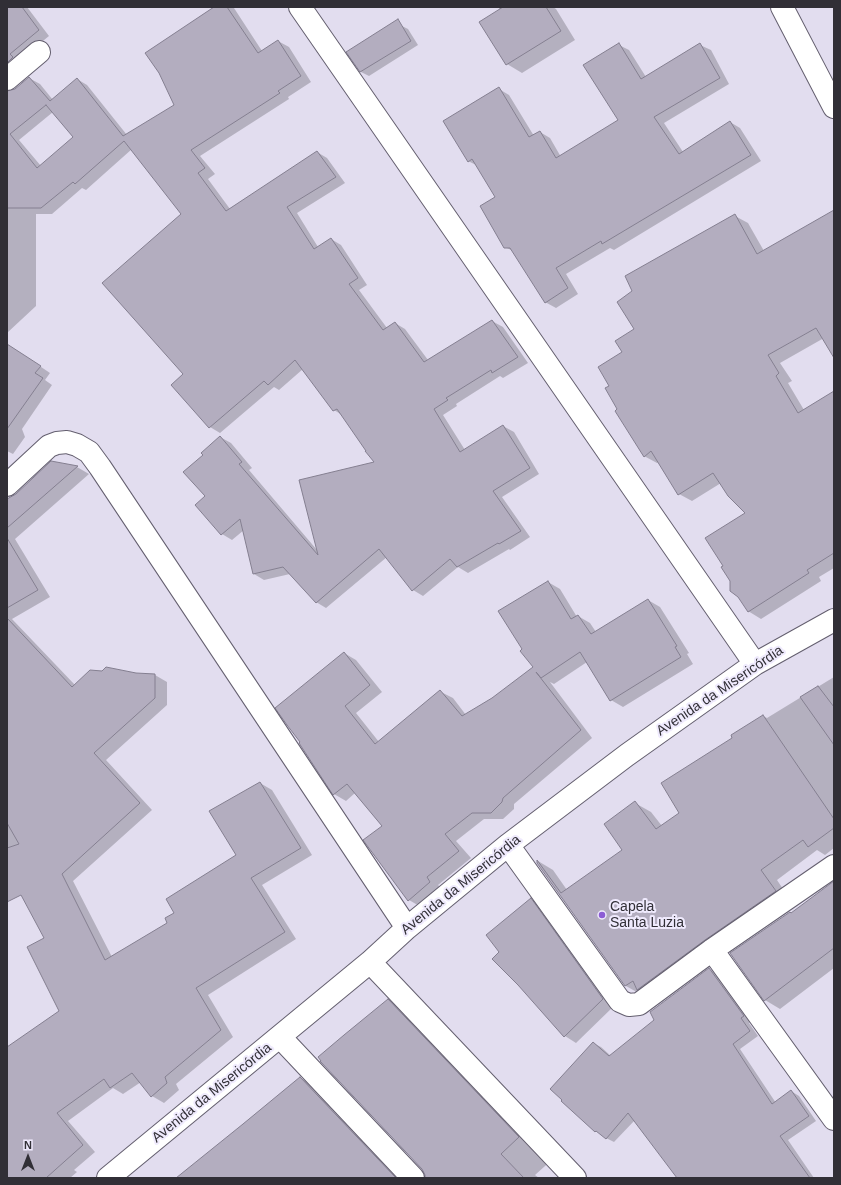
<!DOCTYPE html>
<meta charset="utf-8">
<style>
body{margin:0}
#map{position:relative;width:841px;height:1185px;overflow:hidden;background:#e2ddef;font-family:Helvetica,sans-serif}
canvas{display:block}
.frame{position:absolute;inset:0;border:8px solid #312f36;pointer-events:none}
.north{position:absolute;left:8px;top:1137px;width:40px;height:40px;-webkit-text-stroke:3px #efeafd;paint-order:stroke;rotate:0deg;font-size:11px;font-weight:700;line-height:16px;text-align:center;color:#312f36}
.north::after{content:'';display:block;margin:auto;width:14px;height:18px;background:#312f36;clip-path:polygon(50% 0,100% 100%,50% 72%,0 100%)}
</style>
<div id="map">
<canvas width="841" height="1185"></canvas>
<div class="frame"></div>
<div class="north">N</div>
</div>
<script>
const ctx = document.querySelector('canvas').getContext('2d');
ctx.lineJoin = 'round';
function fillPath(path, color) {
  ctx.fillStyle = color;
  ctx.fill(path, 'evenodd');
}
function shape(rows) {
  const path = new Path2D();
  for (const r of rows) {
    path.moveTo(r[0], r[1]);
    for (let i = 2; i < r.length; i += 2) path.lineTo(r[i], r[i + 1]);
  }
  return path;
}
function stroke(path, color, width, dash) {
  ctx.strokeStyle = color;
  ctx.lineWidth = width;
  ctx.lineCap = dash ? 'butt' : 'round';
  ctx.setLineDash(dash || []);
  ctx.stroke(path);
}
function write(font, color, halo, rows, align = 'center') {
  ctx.font = font + ' Helvetica,sans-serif';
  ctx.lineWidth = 4;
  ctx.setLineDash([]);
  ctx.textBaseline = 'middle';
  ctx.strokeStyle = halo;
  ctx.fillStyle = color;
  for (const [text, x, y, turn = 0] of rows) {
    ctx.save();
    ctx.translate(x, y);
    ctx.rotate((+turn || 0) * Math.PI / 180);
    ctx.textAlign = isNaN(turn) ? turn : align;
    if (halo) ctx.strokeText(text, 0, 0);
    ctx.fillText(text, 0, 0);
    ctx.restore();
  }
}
fillPath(shape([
 [7,7,27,7,49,36,16,63,7,58],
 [216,7,232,7,234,8,262,51,278,41,289,47,311,82,288,97,289,99,200,156,215,174,208,179,230,209,317,152,327,158,345,183,297,213,318,247,331,239,341,245,367,285,359,290,387,328,395,323,405,329,428,360,492,321,503,327,528,363,503,378,500,376,456,404,457,406,443,415,465,450,503,426,514,432,539,474,502,497,530,537,510,550,509,549,468,573,458,567,423,596,413,590,387,557,326,608,316,602,290,574,264,580,254,574,244,530,232,540,222,534,206,497,204,455,220,437,231,443,252,468,249,470,317,550,375,463,342,415,334,410,303,369,279,390,274,387,220,433,210,427,185,374,182,214,132,149,86,190,82,188,52,214,36,214,36,306,7,333,7,92,15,90,29,78,40,84,53,100,77,79,87,85,127,135,176,105],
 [53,112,75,137,41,166,19,140],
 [499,7,553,7,556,9,575,40,522,73,507,64,481,22,499,10],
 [400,25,408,29,418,45,369,76,361,72,348,52],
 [619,45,629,50,646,77,700,45,711,50,729,84,664,123,683,152,730,122,740,128,761,161,614,250,610,248,566,274,578,294,556,308,545,302,515,252,505,247,497,197,478,166,468,161,499,89,509,95,534,136,540,132,550,138,561,157,619,120],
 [834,215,834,356,824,338,780,363,792,381,788,383,804,410,834,392,834,568,819,577,821,581,761,619,748,611,747,514,721,483,692,501,679,494,659,462,657,463,644,456,618,409,610,386,624,352,635,329,735,216,748,223,764,251],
 [7,344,50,373,45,380,52,385,22,429,25,437,13,454,7,451],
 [52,462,77,467,89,474,15,539,50,597,12,619,75,685,136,674,155,675,167,682,167,705,106,760,152,810,73,881,112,957,169,923,175,913,238,856,260,783,272,790,312,855,262,885,296,939,208,995,233,1037,176,1084,179,1090,164,1103,152,1096,141,1082,123,1094,113,1088,68,1121,95,1152,74,1170,77,1172,70,1178,7,1178,7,1048,60,1011,45,938,16,883,7,884,7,500,16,495],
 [548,582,560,589,577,617,578,616,590,623,596,632,648,600,660,607,689,653,687,654,693,664,623,707,611,700,587,662,554,684,550,682,592,738,514,804,514,809,503,819,484,819,456,841,471,858,438,885,442,889,421,907,409,900,383,827,355,793,346,801,334,794,344,653,356,660,382,692,356,713,379,742,441,692,453,698,466,715,493,699,534,667],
 [834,677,834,848,825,855,817,850,777,880,791,901,642,995,626,986,538,863,538,861,553,870,567,890,624,850,635,803,651,812,662,826,680,813,733,738,763,716,767,718],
 [531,899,542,905,614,1006,576,1043,565,1036,519,984,500,952],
 [834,899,834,968,780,1009,765,1000,791,914],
 [709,969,717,973,752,1021,749,1023,758,1036,740,1049,776,1103,791,1091,799,1096,816,1121,788,1140,814,1178,687,1178,635,1120,614,1142,606,1138,593,1043,601,1047,611,1056,656,1021],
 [388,1001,424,1021,554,1158,535,1175,539,1178,426,1178],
 [301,1078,336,1099,411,1178,178,1178]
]), '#0003');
const building = shape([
 [7,7,22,7,39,30,10,54,13,57,7,63,7,7],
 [214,7,227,7,258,53,278,40,301,76,278,91,280,93,191,150,205,168,198,173,226,211,317,151,336,177,287,207,314,249,331,238,358,278,349,284,383,330,395,322,424,362,492,320,518,357,492,373,491,370,446,398,448,400,434,409,460,452,503,425,530,468,493,491,521,531,499,544,498,543,457,567,450,559,412,591,379,549,316,603,283,567,253,574,240,519,221,535,195,505,205,496,183,472,203,455,201,453,220,436,242,462,239,464,318,555,299,480,374,462,365,451,366,451,337,409,333,411,295,360,268,385,264,381,209,428,171,385,183,374,102,283,181,214,124,141,75,184,73,182,41,208,7,208,7,91,15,89,29,77,50,101,77,78,123,136,174,105,159,73,145,53,214,7],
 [46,105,73,137,37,168,10,134,46,105],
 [503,7,546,7,561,31,506,65,479,22,503,7],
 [398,19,411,41,360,72,346,52,398,19],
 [619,43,641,79,700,43,720,78,654,117,679,154,730,121,751,155,602,244,601,241,556,268,568,288,545,303,510,248,504,248,480,206,495,197,472,159,468,162,443,121,499,87,529,137,540,131,556,158,618,120,583,65,619,43],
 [834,210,834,358,816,328,768,355,779,373,776,376,798,413,834,391,834,553,807,570,809,573,748,612,738,597,730,591,730,581,721,567,723,566,705,538,745,513,728,496,713,473,678,495,651,451,644,457,615,411,617,409,605,388,609,386,598,367,622,352,615,341,634,329,617,302,632,291,625,276,735,214,757,254,834,210],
 [7,344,41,366,35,373,43,378,7,429,7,344],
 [51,461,78,466,7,528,7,499,16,494,51,461],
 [7,538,38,590,7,608,7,538],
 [548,581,571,619,578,615,591,634,648,599,677,646,675,647,681,657,610,701,580,652,541,678,536,672,581,730,503,798,502,802,491,813,472,813,445,834,459,851,427,877,430,882,408,901,363,840,382,826,347,784,333,795,299,743,300,742,287,725,275,708,344,652,370,685,345,706,375,744,440,690,462,716,492,698,533,667,520,651,522,649,498,611,548,581],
 [7,618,72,687,90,670,102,671,106,667,136,673,155,674,155,698,94,753,140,803,62,874,105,960,167,923,165,918,174,913,166,899,236,855,209,811,260,782,301,848,251,878,285,932,196,988,221,1030,165,1077,167,1083,151,1097,132,1073,110,1088,104,1079,57,1113,83,1145,46,1178,7,1178,7,1047,59,1011,27,947,44,938,21,895,7,902,7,848,19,844,7,823,7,618],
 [818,686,834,707,834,745,800,697,818,686],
 [763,715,834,819,834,828,808,847,803,840,761,870,776,891,705,940,637,990,633,981,625,986,537,863,537,860,561,893,622,850,604,824,635,801,656,829,679,813,661,783,732,738,731,735,763,715],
 [834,881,834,948,764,1001,730,953,790,912,791,913,834,881],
 [531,898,603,999,564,1037,518,985,492,959,499,952,486,935,531,898],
 [709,968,744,1016,741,1018,750,1031,733,1044,772,1104,791,1090,809,1116,780,1136,810,1178,677,1178,628,1113,606,1139,596,1131,595,1132,561,1101,562,1100,550,1089,593,1042,609,1056,654,1020,650,1012,709,968],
 [388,999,519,1137,501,1154,524,1178,425,1178,425,1175,422,1169,320,1061,321,1061,318,1057,344,1035,388,999],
 [300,1077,396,1178,176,1178,243,1124,300,1077]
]);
fillPath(building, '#b3adbf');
stroke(building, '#847f90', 1);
const minor = shape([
 [300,7,755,664],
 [782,7,834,107],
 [7,79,39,52],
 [7,485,49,446,57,443,67,442,77,445,89,452,100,467,407,928],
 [508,845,620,1001,629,1005,639,1004,712,950,834,866],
 [712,950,834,1119],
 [370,962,575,1178],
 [280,1037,413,1178],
 [108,1178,370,962,407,928,508,845,627,755,755,664,834,620]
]);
stroke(minor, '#645f6f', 24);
stroke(minor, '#fff', 22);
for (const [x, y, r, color] of [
 [602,915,4,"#8c5cd5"]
]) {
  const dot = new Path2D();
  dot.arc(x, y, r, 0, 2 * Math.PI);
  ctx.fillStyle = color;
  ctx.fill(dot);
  stroke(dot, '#efeafd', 1.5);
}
write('14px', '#312f36', '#efeafd', [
 ["Avenida da Misericórdia",720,691,-34],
 ["Avenida da Misericórdia",461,885,-39],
 ["Avenida da Misericórdia",212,1093,-39]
]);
write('14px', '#312f36', '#efeafd', [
 ["Capela",610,907],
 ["Santa Luzia",610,923]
], 'left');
</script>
